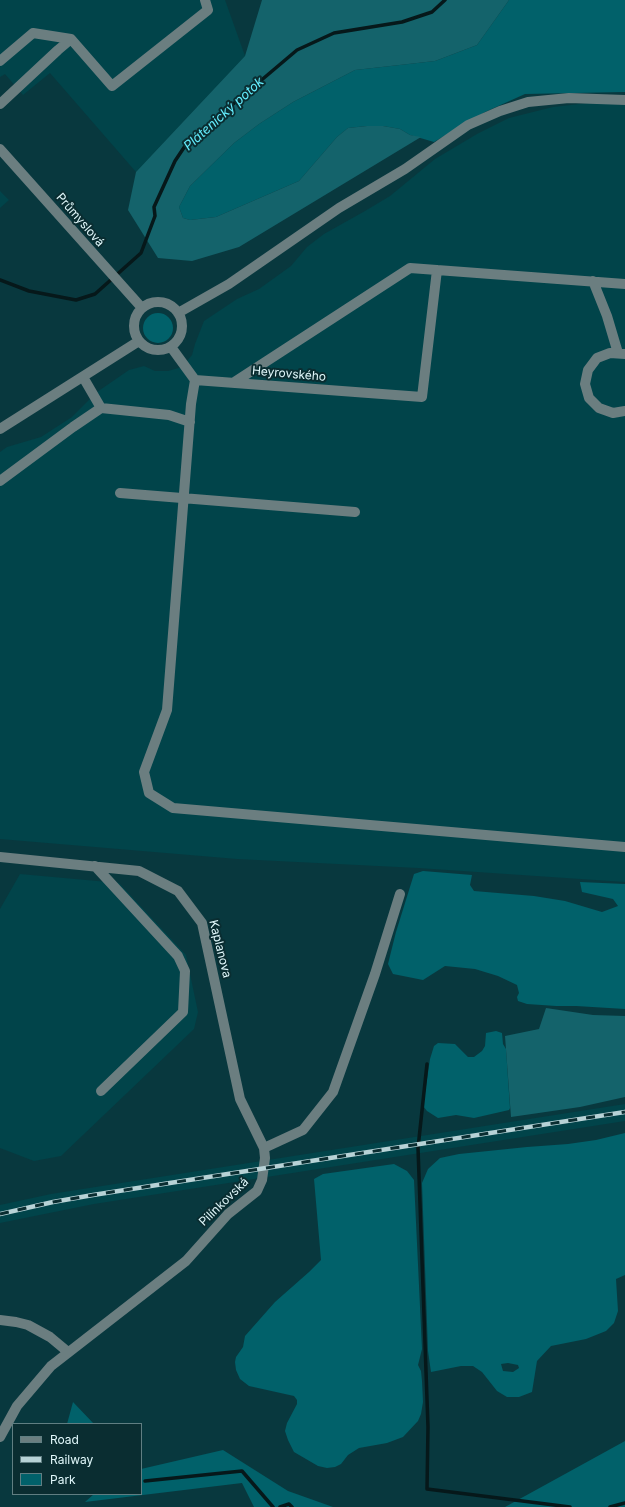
<!DOCTYPE html>
<meta charset="utf-8">
<style>
body{margin:0}
#map{position:relative;width:625px;height:1507px;overflow:hidden;background:#08383e;font-family:Inter,sans-serif}
canvas{display:block}
.legend{position:absolute;left:12px;top:1423px;width:130px;height:72px;box-sizing:border-box;background:#0a2d31;border:1px solid #607e82;margin:0;padding:5px 7px;list-style:none;font-size:12px;color:#e1f8fb}
.legend li{display:flex;align-items:center;gap:8px;height:20px}
.legend b{width:20px;border:1px solid #607e82}
</style>
<div id="map">
<canvas width="625" height="1507"></canvas>
<ul class="legend">
<li><b style="height:5px;background:#6b7e80"></b>Road</li>
<li><b style="height:5px;background:#b7d2d6"></b>Railway</li>
<li><b style="height:11px;background:#01616a"></b>Park</li>
</ul>
</div>
<script>
const ctx = document.querySelector('canvas').getContext('2d');
ctx.lineJoin = 'round';
function fillPath(path, color) {
  ctx.fillStyle = color;
  ctx.fill(path, 'evenodd');
}
function shape(rows) {
  const path = new Path2D();
  for (const r of rows) {
    if (r.length === 3) {
      path.moveTo(r[0] + r[2], r[1]);
      path.arc(r[0], r[1], r[2], 0, 2 * Math.PI);
      continue;
    }
    path.moveTo(r[0], r[1]);
    for (let i = 2; i < r.length; i += 2) path.lineTo(r[i], r[i + 1]);
  }
  return path;
}
function stroke(path, color, width, dash) {
  ctx.strokeStyle = color;
  ctx.lineWidth = width;
  ctx.lineCap = dash ? 'butt' : 'round';
  ctx.setLineDash(dash || []);
  ctx.stroke(path);
}
function write(font, color, halo, rows, align = 'center') {
  ctx.font = font + ' Inter,sans-serif';
  ctx.lineWidth = 4;
  ctx.setLineDash([]);
  ctx.textBaseline = 'middle';
  ctx.strokeStyle = halo;
  ctx.fillStyle = color;
  for (const [text, x, y, turn = 0] of rows) {
    ctx.save();
    ctx.translate(x, y);
    ctx.rotate((+turn || 0) * Math.PI / 180);
    ctx.textAlign = isNaN(turn) ? turn : align;
    if (halo) ctx.strokeText(text, 0, 0);
    ctx.fillText(text, 0, 0);
    ctx.restore();
  }
}
fillPath(shape([
 [0,0,225,0,245,56,136,172,50,73,23,95,5,74,0,77],
 [597,102,625,105,625,882,418,868,237,859,0,839,0,452,7,447,41,437,72,417,97,392,129,370,144,366,155,371,168,371,182,367,192,355,195,344,204,321,237,299,259,289,291,266,307,247,324,234,365,211,390,196,435,159,477,134,509,118,553,107],
 [0,191,9,200,0,208],
 [20,874,119,883,186,955,198,1012,194,1029,61,1156,34,1161,0,1148,0,909],
 [625,1104,625,1121,94,1204,0,1223,0,1205,51,1194]
]), '#01444a');
fillPath(shape([
 [509,0,625,0,625,92,525,94,485,112,434,142,410,135,400,129,383,126,367,126,348,128,337,137,299,181,216,217,190,220,183,218,179,207,190,186,234,143,259,124,293,102,355,70,435,61,477,45],
 [158,328,15],
 [423,871,472,875,470,885,474,891,534,896,565,901,602,912,618,906,613,899,582,892,580,882,625,884,625,1009,576,1006,556,1006,527,1004,518,1001,517,997,519,993,517,985,498,976,475,969,445,966,423,980,393,974,388,964,396,932,414,874],
 [496,1031,502,1033,503,1044,506,1049,510,1108,509,1110,474,1118,456,1115,438,1118,427,1111,423,1106,430,1059,434,1046,438,1043,455,1044,468,1057,474,1057,482,1051,485,1046,486,1033],
 [625,1133,625,1275,616,1279,618,1311,614,1323,606,1331,586,1339,551,1346,537,1361,532,1392,519,1397,507,1397,497,1391,482,1372,473,1366,461,1366,431,1372,428,1351,422,1183,428,1169,440,1158,459,1154,527,1147,568,1144,596,1140],
 [508,1363,518,1365,519,1368,513,1372,503,1371,501,1364],
 [394,1164,407,1171,414,1180,422,1349,418,1365,421,1371,422,1381,423,1402,421,1414,418,1421,403,1437,387,1443,359,1448,348,1455,341,1464,335,1467,327,1468,318,1466,294,1452,288,1440,285,1431,287,1423,297,1404,297,1400,294,1396,249,1386,240,1379,236,1370,235,1362,236,1357,243,1347,245,1336,275,1302,309,1272,321,1260,314,1179,323,1174],
 [73,1402,94,1424,67,1424],
 [625,1441,625,1507,505,1507],
 [223,1450,288,1491,333,1507,254,1507,242,1483,85,1502,94,1494,141,1494,141,1469]
]), '#01616a');
fillPath(shape([
 [262,0,509,0,477,45,435,61,355,70,293,102,259,124,234,143,190,186,179,207,183,218,190,220,216,217,299,181,337,137,348,128,367,126,383,126,400,129,410,135,421,137,239,247,192,261,158,258,128,210,136,172,245,56],
 [546,1008,593,1015,625,1016,625,1097,580,1107,511,1117,505,1036,539,1029]
]), '#14636b');
stroke(shape([
 [0,280,29,291,76,300,95,294,141,253,155,216,154,207,175,161,187,143,297,50,334,33,402,22,432,12,445,0],
 [427,1064,418,1148,428,1427,427,1489,570,1507],
 [145,1481,242,1471,273,1507],
 [280,1507,289,1504,292,1507],
 [610,1507,625,1503]
]), '#06181a', 3.5);
stroke(shape([
 [0,61,33,33,71,39,112,86,208,10,205,0],
 [0,104,58,50,71,39],
 [0,149,142,308],
 [593,281,607,316,618,353],
 [158,326,24],
 [178,313,229,284,339,208,405,169,468,125,500,111,528,102,569,98,625,100],
 [171,347,195,380,422,397,437,270],
 [625,354,610,353,597,358,588,370,585,384,589,398,599,408,613,413,625,411],
 [83,377,101,408,169,415,190,422],
 [195,380,191,404,167,710,144,772,149,793,173,808,625,847],
 [233,383,410,268,625,284],
 [0,429,139,341],
 [0,481,73,427,101,408],
 [120,493,355,512],
 [0,857,139,871,178,891,202,923,240,1099,264,1148,265,1158,262,1180,257,1191,228,1214,186,1261,51,1366,17,1406,0,1437],
 [95,866,178,956,185,971,183,1012,101,1091],
 [264,1148,303,1130,333,1092,375,974,400,894],
 [0,1320,16,1322,28,1325,50,1337,68,1352]
]), '#6b7e80', 10);
const rail = shape([
 [0,1214,53,1202,93,1195,625,1112]
]);
stroke(rail, '#b7d2d6', 4.5);
stroke(rail, '#0a2d31', 3, [9]);
write('12px', '#e1f8fb', '#0a2d31', [
 ["Průmyslová",80,220,49],
 ["Heyrovského",289,374,5],
 ["Kaplanova",220,949,76],
 ["Pilínkovská",224,1202,-44]
]);
write('italic 13px', '#64eefe', '#0a2d31', [
 ["Plátenický potok",224,114,-42]
]);
</script>
